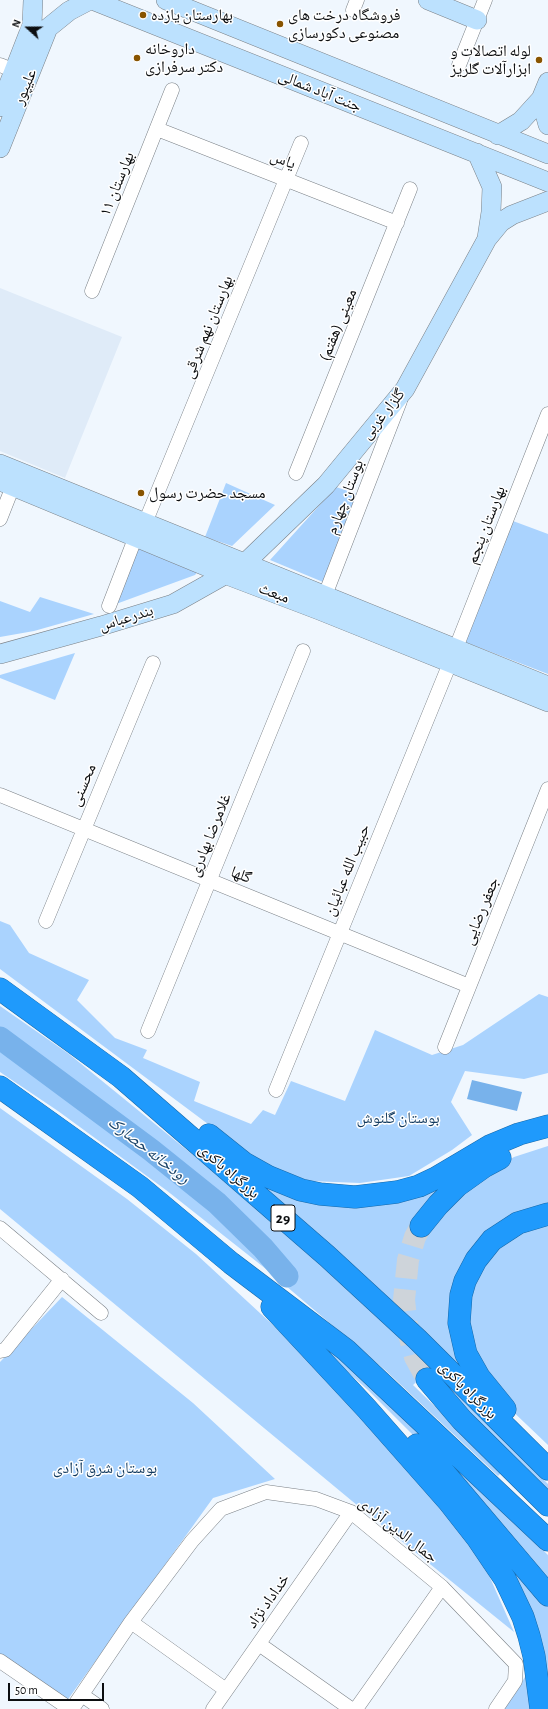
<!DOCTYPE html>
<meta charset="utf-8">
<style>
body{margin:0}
#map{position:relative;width:548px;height:1709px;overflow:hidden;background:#f0f7fe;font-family:"Alegreya Sans",sans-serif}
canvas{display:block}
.north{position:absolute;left:8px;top:8px;width:40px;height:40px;-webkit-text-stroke:3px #fff;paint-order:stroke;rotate:291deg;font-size:11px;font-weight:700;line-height:16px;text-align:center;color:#0c0e10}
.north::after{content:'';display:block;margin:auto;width:14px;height:18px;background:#0c0e10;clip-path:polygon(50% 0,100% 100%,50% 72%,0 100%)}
.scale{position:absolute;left:8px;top:1683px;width:96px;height:18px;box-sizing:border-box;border:2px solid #0c0e10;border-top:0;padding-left:5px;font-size:12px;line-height:14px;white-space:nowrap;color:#0c0e10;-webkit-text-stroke:3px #fff;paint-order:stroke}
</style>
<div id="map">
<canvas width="548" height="1709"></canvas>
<div class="north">N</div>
<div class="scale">50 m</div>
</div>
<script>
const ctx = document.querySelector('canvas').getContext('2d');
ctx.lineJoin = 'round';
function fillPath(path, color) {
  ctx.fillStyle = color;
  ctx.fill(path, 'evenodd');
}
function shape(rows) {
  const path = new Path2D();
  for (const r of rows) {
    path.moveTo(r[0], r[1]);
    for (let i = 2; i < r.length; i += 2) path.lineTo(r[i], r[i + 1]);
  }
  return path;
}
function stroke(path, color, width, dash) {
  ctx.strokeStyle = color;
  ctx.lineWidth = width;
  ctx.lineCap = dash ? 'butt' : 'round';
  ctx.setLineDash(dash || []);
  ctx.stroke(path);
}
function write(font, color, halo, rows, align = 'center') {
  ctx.font = font + ' "Alegreya Sans","Noto Naskh Arabic",sans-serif';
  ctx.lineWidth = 3;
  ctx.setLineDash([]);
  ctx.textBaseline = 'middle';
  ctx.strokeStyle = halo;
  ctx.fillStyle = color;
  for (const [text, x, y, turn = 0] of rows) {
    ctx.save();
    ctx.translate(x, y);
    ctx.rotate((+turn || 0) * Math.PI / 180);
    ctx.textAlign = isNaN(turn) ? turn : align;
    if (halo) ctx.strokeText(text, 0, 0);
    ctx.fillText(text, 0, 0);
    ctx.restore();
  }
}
fillPath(shape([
 [0,288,122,337,65,478,0,451]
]), '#dfebf8');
fillPath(shape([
 [226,483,275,505,232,546,205,537],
 [336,487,357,494,323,582,270,560],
 [513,521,548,534,548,674,465,642],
 [137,547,199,570,195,575,116,604],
 [40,597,94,614,34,631,0,637,0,601,30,612],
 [75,653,55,700,0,678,0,675],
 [0,921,10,925,29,953,89,980,77,1000,115,1038,147,1050,143,1058,200,1082,194,1101,251,1124,263,1110,275,1115,291,1081,345,1101,375,1030,432,1055,463,1045,539,994,548,997,548,1073,524,1079,465,1071,451,1102,472,1135,452,1150,409,1176,360,1183,309,1181,259,1162,0,969],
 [0,1006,69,1054,236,1190,390,1327,548,1484,548,1499,429,1370,413,1385,502,1472,498,1476,385,1370,266,1269,166,1190,58,1111,0,1072],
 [0,1108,127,1199,196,1254,287,1338,405,1462,484,1564,514,1632,352,1501,0,1209],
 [512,1146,440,1215,493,1169,514,1157,548,1146,548,1209,470,1260,468,1368,523,1431,240,1165,342,1202],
 [548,1219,548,1445,504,1403,488,1381,464,1318,484,1256,537,1221],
 [62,1297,193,1403,275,1479,213,1498,66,1702,0,1656,0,1362],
 [302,1331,341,1358,548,1555,548,1586,429,1451,368,1390],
 [403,1437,548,1602,548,1695,541,1652],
 [532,1667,536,1709,503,1709]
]), '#aad3fe');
fillPath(shape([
 [472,1080,522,1092,517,1111,467,1099]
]), '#78b2eb');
stroke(shape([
 [0,1038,151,1150,217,1203,263,1248,287,1276]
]), '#78b2eb', 23);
stroke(shape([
 [421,1226,415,1237,408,1260,404,1300,407,1326,415,1357,427,1379]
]), '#ced4da', 22, [22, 11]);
const street = shape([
 [353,10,357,0],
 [0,65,22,74],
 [459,65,485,0],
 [157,129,397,223],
 [92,291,172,90],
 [296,473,410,189],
 [0,519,13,486],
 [322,603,400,401],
 [109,606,136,536,145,523,301,143],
 [0,795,469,986],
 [46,921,153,663],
 [148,1031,303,651],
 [445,1047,548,789],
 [276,1090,450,663,548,414],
 [0,1228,101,1313],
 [0,1351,5,1350,62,1279],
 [131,1622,226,1690],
 [259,1644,351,1709],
 [0,1661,70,1709],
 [82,1695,102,1709],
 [72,1709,131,1622,192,1541,221,1509,266,1492,316,1499,351,1512,442,1587,516,1664,515,1681,496,1709],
 [213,1709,351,1512],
 [356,1709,442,1587]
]);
const secondary = shape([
 [92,0,548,182],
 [166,0,548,154],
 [428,0,477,20],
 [541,99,548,125],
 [0,107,32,25,33,0],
 [498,135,521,121,541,99,548,82],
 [0,148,48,28,69,11,90,0],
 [477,153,492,187,491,212,487,238],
 [0,464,548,686],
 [0,481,227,575,319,610,548,702],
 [0,654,101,626,173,604,244,564,326,485,405,389,487,239,501,222,512,215,548,201]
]);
const highway = shape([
 [0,989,121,1077,327,1256,417,1339,548,1469],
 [0,1087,140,1187,231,1263,346,1350,548,1540],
 [209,1135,244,1163,269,1177,301,1190,320,1194,355,1197,397,1192,419,1186,436,1178,490,1146,519,1134,548,1126],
 [421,1226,438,1205,457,1186,485,1166,500,1158],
 [272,1307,367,1409,449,1502,478,1539,505,1579,523,1617,529,1636,534,1656,541,1709],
 [427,1379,462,1420,548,1505],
 [505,1409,479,1377,466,1354,459,1323,461,1295,465,1281,476,1260,492,1240,518,1223,548,1214],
 [417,1445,442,1470,548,1595]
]);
stroke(street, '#7b8187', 15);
stroke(secondary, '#7b8187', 20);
stroke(highway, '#1869a9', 23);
stroke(street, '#fff', 14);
stroke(secondary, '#bce1fe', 19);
stroke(highway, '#1f9afc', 22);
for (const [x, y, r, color] of [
 [143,15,4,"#885400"],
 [280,24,4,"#885400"],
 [137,58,4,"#885400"],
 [539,60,4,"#885400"],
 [141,493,4,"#885400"]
]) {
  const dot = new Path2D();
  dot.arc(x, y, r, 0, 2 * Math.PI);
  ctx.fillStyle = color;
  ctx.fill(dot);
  stroke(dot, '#fff', 1.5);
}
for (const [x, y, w] of [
 [283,1218,24]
]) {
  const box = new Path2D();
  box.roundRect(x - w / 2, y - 13, w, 26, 3);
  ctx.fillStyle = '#fff';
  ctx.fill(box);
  stroke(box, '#0c0e10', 1);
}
write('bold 15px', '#0c0e10', null, [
 ["29",283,1218]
]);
write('16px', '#0c0e10', '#fff', [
 ["بهارستان یازده",151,15],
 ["فروشگاه درخت های",288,15],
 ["مصنوعی دکورسازی",288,33],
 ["داروخانه",145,49],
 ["دکتر سرفرازی",145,67],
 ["لوله اتصالات و",531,51,"right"],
 ["ابزارآلات گلریز",531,69,"right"],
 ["مسجد حضرت رسول",149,493]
], 'left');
write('16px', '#0c0e10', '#fff', [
 ["علیپور",25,87,-68],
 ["جنت آباد شمالی",320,91,22],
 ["یاس",283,160,21],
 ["بهارستان ۱۱",117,184,-68],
 ["معینی (هفتم)",338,325,-68],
 ["بهارستان نهم شرقی",208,327,-68],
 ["گلزار غربی",383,414,-51],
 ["بوستان چهارم",345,497,-69],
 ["بهارستان پنجم",486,525,-69],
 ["مبعث",274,593,21],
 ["بندرعباس",126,618,-17],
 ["محسنی",83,785,-67],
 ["غلامرضا بهادری",210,835,-68],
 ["حبیب الله عبائیان",347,870,-68],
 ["گلها",241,875,22],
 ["جعفر رضایی",481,911,-68],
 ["بزرگراه باکری",229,1171,41],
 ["بزرگراه باکری",468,1390,45],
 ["جمال الدین آزادی",398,1530,38],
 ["خداداد نژاد",268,1601,-55]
]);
write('16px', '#10395e', '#fff', [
 ["بوستان گلنوش",398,1118],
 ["بوستان شرق آزادی",105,1468]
]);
write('italic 17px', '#194267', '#fff', [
 ["رودخانه حصارک",149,1150,38]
]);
</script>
